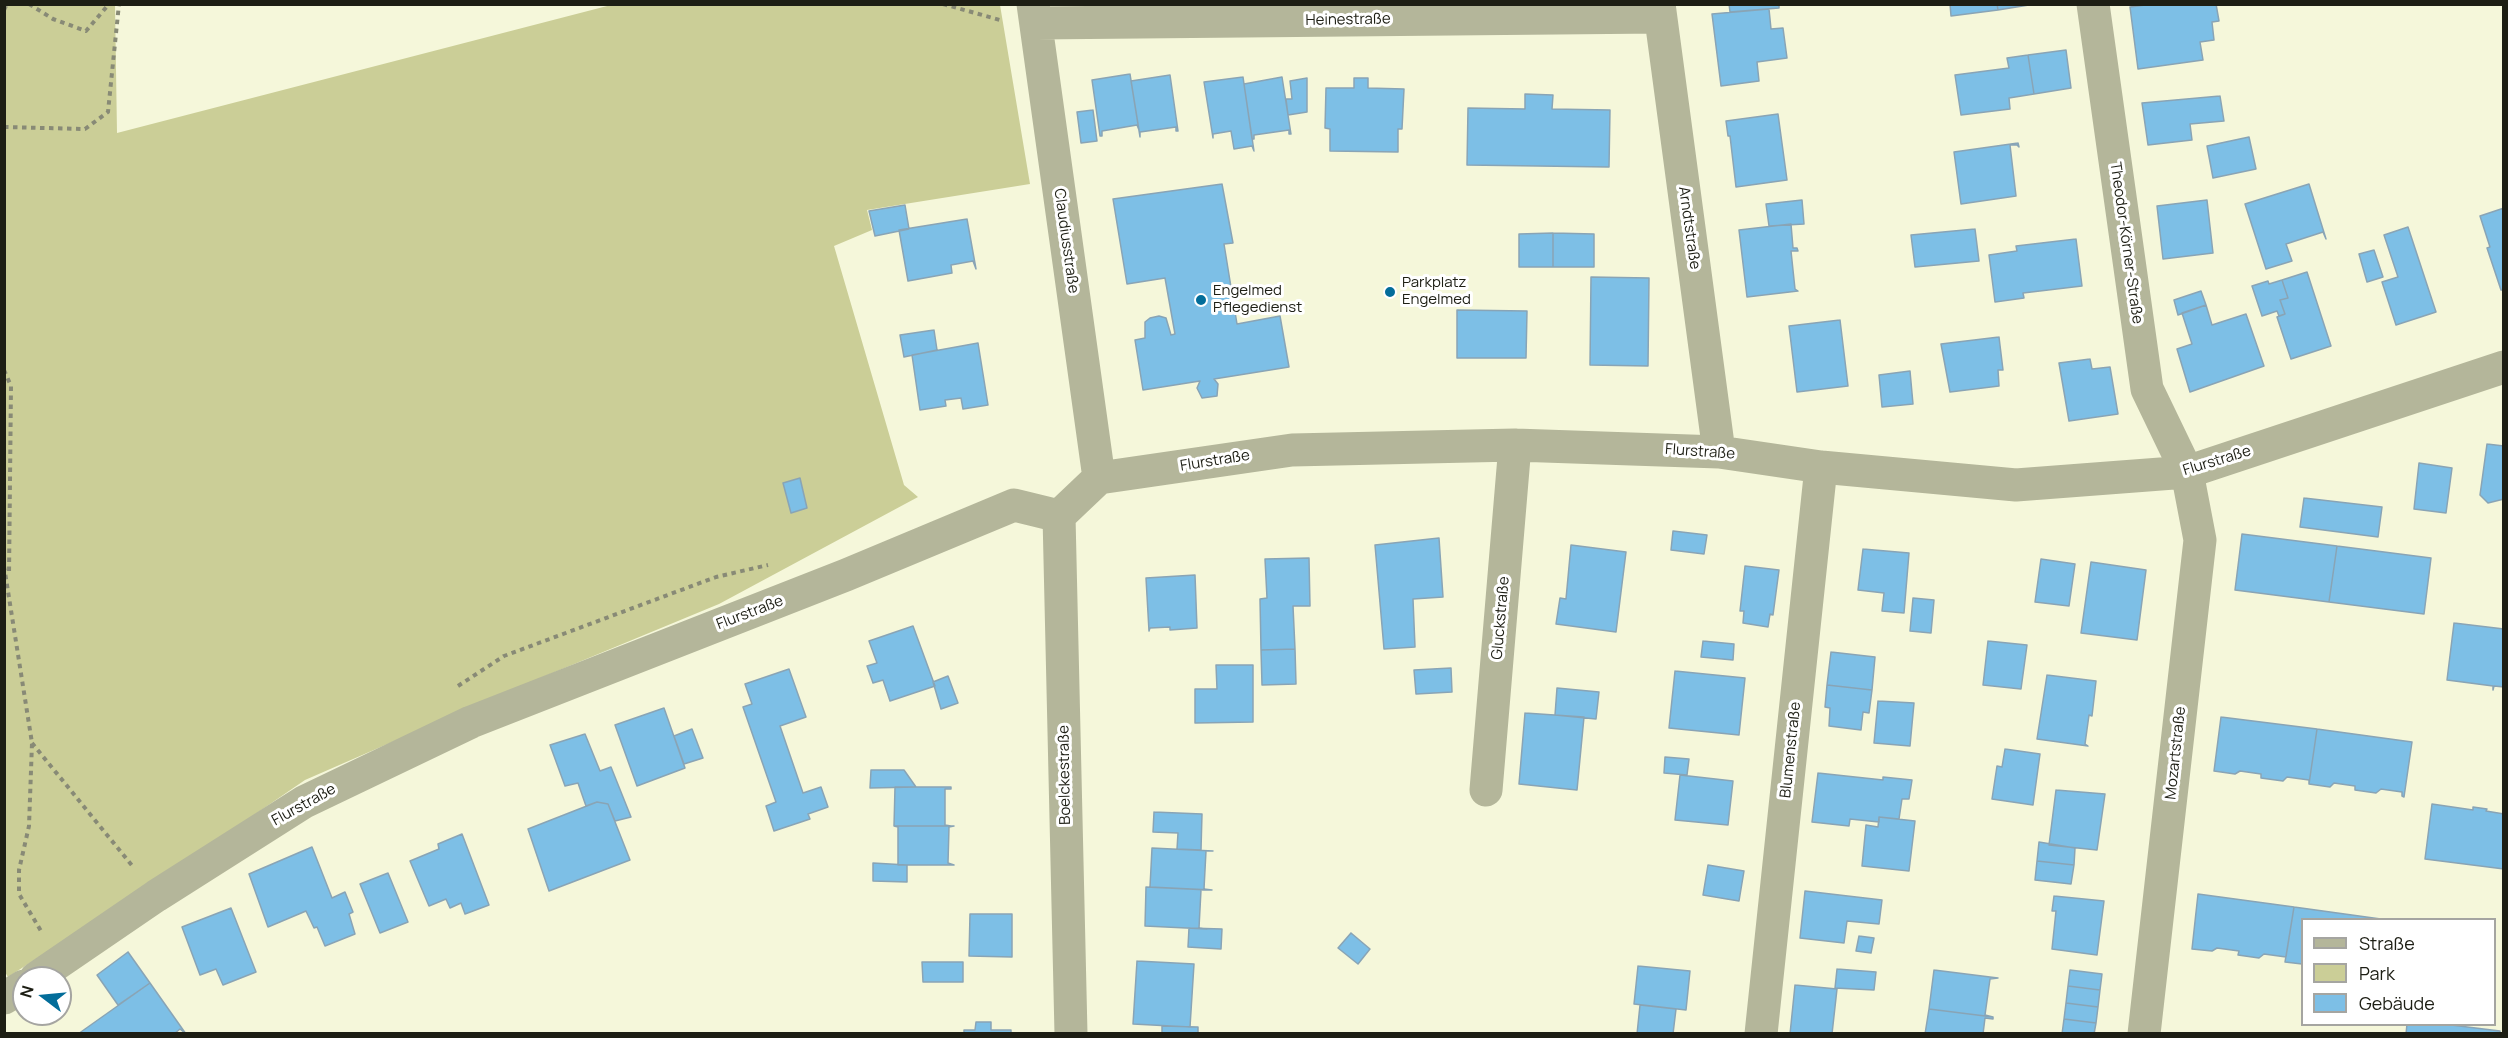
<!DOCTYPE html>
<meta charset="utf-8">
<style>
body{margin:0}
#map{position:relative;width:2508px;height:1038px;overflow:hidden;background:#f5f7da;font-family:Manrope,sans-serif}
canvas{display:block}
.frame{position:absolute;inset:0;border:6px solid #1d1e14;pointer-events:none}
.legend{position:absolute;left:2301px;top:918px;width:195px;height:108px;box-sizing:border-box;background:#fff;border:2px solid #a5a5a1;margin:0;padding:8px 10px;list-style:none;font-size:18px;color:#1d1e14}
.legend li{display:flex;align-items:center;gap:12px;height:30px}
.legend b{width:30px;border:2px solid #a5a5a1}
.north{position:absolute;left:12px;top:966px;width:60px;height:60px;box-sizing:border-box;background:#fff;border:2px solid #a5a5a1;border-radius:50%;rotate:286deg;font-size:16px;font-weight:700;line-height:24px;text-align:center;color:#1d1e14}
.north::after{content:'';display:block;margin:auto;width:21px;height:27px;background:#036d9a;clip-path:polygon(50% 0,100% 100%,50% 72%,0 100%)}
</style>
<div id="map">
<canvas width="2508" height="1038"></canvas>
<div class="frame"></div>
<ul class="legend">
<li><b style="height:8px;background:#b4b69a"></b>Straße</li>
<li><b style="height:16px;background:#cbce97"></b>Park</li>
<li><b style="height:16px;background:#7dbfe6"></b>Gebäude</li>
</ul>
<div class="north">N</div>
</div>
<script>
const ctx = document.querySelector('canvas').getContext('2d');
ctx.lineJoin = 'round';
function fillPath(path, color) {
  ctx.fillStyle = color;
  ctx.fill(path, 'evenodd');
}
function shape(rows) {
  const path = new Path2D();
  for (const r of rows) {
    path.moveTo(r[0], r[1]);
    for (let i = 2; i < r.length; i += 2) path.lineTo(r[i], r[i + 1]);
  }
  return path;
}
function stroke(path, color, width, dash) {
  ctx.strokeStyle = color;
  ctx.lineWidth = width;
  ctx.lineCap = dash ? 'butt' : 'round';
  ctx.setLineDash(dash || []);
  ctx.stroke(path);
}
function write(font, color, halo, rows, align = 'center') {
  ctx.font = font + ' Manrope,sans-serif';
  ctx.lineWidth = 6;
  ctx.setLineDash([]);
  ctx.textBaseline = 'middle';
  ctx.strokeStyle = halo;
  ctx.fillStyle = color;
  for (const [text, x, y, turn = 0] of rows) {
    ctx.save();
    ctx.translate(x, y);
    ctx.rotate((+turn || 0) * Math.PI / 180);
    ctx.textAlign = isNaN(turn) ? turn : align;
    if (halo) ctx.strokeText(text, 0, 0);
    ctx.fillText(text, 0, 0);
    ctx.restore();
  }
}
fillPath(shape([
 [5,5,115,5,117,133,611,5,1000,5,1030,184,867,210,872,230,834,246,904,485,918,497,719,604,509,691,305,780,184,863,8,977,5,972]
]), '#cbce97');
const building = shape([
 [1729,4,1779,4,1779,8,1730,12,1729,4],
 [1950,4,1997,4,1998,10,1951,16,1950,4],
 [1997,4,2035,4,1998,10,1997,4],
 [2153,4,2216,4,2219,21,2212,22,2214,40,2200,42,2203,60,2138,69,2130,7,2153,4],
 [1769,9,1771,29,1783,28,1787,58,1757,62,1759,81,1721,86,1712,14,1769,9],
 [2066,50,2071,88,2034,94,2028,55,2066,50],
 [2028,55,2034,94,2009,98,2010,109,1961,115,1955,75,2009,68,2007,58,2028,55],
 [1130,74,1139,130,1137,125,1102,131,1102,136,1100,136,1092,80,1130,74],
 [1170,75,1178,131,1176,131,1176,127,1140,132,1140,137,1131,81,1170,75],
 [1243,77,1244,84,1254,151,1252,146,1234,149,1231,131,1213,134,1213,138,1204,82,1243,77],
 [1282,77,1291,134,1289,134,1289,130,1254,135,1254,139,1252,139,1244,84,1282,77],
 [1307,78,1307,112,1288,115,1286,99,1292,99,1290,81,1307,78],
 [1354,78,1368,78,1368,88,1404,89,1402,129,1398,129,1398,152,1330,151,1330,129,1325,128,1326,88,1354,88,1354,78],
 [1525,94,1553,95,1552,109,1610,110,1609,167,1467,165,1468,108,1525,109,1525,94],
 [2220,96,2224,121,2190,124,2192,140,2148,145,2142,103,2220,96],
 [1093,110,1097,141,1081,143,1077,112,1093,110],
 [1778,114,1787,180,1736,187,1730,136,1728,136,1726,121,1778,114],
 [2249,137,2256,169,2213,178,2207,146,2249,137],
 [2018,143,2019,147,2017,145,2010,145,2016,196,1961,204,1954,152,2018,143],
 [1222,184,1233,243,1224,244,1237,324,1280,316,1289,367,1214,379,1218,384,1217,396,1202,398,1197,388,1200,381,1143,390,1135,340,1145,338,1145,322,1150,318,1159,316,1166,318,1171,335,1175,334,1165,278,1127,284,1113,199,1222,184],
 [2309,184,2326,239,2323,232,2286,244,2292,261,2266,269,2245,204,2309,184],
 [1802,200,1804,224,1769,226,1766,204,1802,200],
 [2207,200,2213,253,2163,259,2157,206,2207,200],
 [905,205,909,229,875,236,869,211,905,205],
 [2504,208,2504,290,2501,290,2487,248,2490,247,2480,216,2504,208],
 [967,219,976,269,973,261,951,265,952,273,908,281,899,230,967,219],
 [1791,224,1793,248,1797,248,1798,251,1791,251,1795,289,1798,291,1747,297,1739,230,1791,224],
 [2408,227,2436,312,2396,325,2382,282,2398,277,2384,235,2408,227],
 [1975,229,1979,261,1915,267,1911,235,1975,229],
 [1553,233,1553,267,1519,267,1519,234,1553,233],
 [1553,233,1594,234,1594,267,1553,267,1553,233],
 [2076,239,2082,286,2023,293,2024,298,1995,302,1989,255,2017,251,2016,246,2076,239],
 [2374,250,2383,277,2367,282,2359,254,2374,250],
 [2307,272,2331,346,2291,359,2277,317,2285,314,2280,300,2288,298,2282,280,2307,272],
 [1591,277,1649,278,1648,366,1590,365,1591,277],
 [2282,280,2288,298,2280,300,2285,314,2279,316,2277,311,2262,316,2252,286,2268,281,2269,284,2282,280],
 [2201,291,2206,305,2178,315,2174,300,2201,291],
 [2206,305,2212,325,2246,314,2264,366,2190,392,2177,349,2192,344,2182,313,2206,305],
 [1457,310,1527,311,1526,358,1457,358,1457,310],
 [1840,320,1848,386,1797,392,1789,326,1840,320],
 [934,330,937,350,904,357,900,335,934,330],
 [1999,337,2003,370,1998,370,1999,386,1950,392,1941,344,1999,337],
 [978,343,988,405,963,409,961,398,945,400,946,406,920,410,912,355,978,343],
 [2090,359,2092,369,2110,367,2118,414,2069,421,2059,363,2090,359],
 [1910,371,1913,404,1882,407,1879,375,1910,371],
 [2487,444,2504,446,2504,499,2488,503,2480,495,2487,444],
 [2419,463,2452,468,2446,513,2414,509,2419,463],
 [800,478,807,508,791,513,783,483,800,478],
 [2304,498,2382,507,2378,537,2300,527,2304,498],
 [1673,531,1707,535,1704,554,1671,550,1673,531],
 [2242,534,2337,546,2329,602,2235,590,2242,534],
 [1439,538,1443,597,1413,599,1415,647,1384,649,1375,545,1439,538],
 [1571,545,1626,552,1616,632,1556,624,1560,598,1566,599,1571,545],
 [2337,546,2431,558,2424,614,2329,602,2337,546],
 [1863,549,1909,553,1904,613,1882,611,1884,593,1858,590,1863,549],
 [1309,558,1310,606,1293,606,1295,649,1261,650,1260,599,1267,598,1265,559,1309,558],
 [2041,559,2075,564,2069,606,2035,602,2041,559],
 [2091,562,2146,570,2137,640,2081,633,2091,562],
 [1745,566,1779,570,1773,615,1770,614,1768,627,1743,623,1744,611,1740,611,1745,566],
 [1195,575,1197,628,1170,630,1170,627,1150,628,1149,631,1146,578,1195,575],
 [1913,598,1934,600,1931,633,1910,631,1913,598],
 [2454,623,2504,629,2504,687,2494,686,2493,690,2493,686,2447,680,2454,623],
 [913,626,935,686,890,701,883,680,873,683,867,666,877,663,869,641,913,626],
 [1703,641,1734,644,1733,660,1701,657,1703,641],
 [1988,641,2027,645,2021,689,1983,685,1988,641],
 [1295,649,1296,684,1262,685,1261,650,1295,649],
 [1831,652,1875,657,1872,690,1827,685,1831,652],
 [1216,665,1253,665,1253,722,1195,723,1195,689,1217,689,1216,665],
 [1451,668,1452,692,1416,694,1414,670,1451,668],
 [789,669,806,717,780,726,803,793,821,787,828,807,808,814,810,819,774,831,766,806,776,802,743,707,752,704,745,684,789,669],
 [1675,671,1745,678,1739,735,1669,728,1675,671],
 [2047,675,2096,681,2092,716,2089,715,2085,744,2088,746,2037,739,2047,675],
 [948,676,958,703,941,709,933,682,948,676],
 [1827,685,1872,690,1869,713,1863,712,1861,730,1829,726,1830,708,1825,707,1827,685],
 [1557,688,1599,692,1596,719,1555,715,1557,688],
 [1878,701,1914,703,1910,746,1874,743,1878,701],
 [664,708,685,768,637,786,615,725,664,708],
 [1525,713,1584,717,1577,790,1519,784,1525,713],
 [2221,717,2317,729,2309,784,2309,780,2287,777,2283,781,2261,778,2261,774,2240,771,2235,774,2214,771,2221,717],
 [692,729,703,758,684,764,674,736,692,729],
 [2317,729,2412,742,2404,797,2402,796,2402,792,2381,789,2376,793,2355,790,2355,786,2334,783,2330,787,2309,784,2317,729],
 [585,734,600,771,611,767,631,817,615,821,608,804,597,802,586,806,578,783,565,786,550,745,585,734],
 [2005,749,2040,754,2033,805,1992,799,1997,766,2002,767,2005,749],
 [1665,757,1689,759,1687,775,1664,773,1665,757],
 [871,770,904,770,916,787,870,788,871,770],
 [1818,773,1883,780,1883,777,1912,780,1909,799,1902,799,1899,819,1879,817,1879,822,1850,819,1849,826,1812,822,1818,773],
 [1680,775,1733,781,1728,825,1675,820,1680,775],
 [951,787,951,789,945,789,945,825,951,826,894,826,895,787,951,787],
 [2056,790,2105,794,2097,850,2049,845,2056,790],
 [597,802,608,804,630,860,549,891,528,829,597,802],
 [2432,804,2473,810,2473,807,2487,809,2486,811,2504,814,2504,869,2425,859,2432,804],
 [1154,812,1202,814,1201,850,1177,849,1178,833,1153,832,1154,812],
 [1879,817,1915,821,1909,871,1862,866,1866,825,1878,827,1879,817],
 [894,826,954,826,949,827,948,863,954,865,898,865,898,827,894,826],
 [462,834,489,905,465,914,461,903,450,908,446,899,429,906,410,861,439,849,438,844,462,834],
 [2039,842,2075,848,2074,865,2037,861,2039,842],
 [312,847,332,898,345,892,353,912,349,914,355,934,325,946,317,927,314,928,306,911,268,927,249,874,312,847],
 [1152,848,1213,851,1206,851,1204,889,1212,890,1150,887,1152,848],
 [2037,861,2074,865,2071,884,2035,880,2037,861],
 [873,863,907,865,907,882,873,881,873,863],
 [1708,865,1744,871,1739,901,1703,895,1708,865],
 [388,873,408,922,380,933,360,884,388,873],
 [1146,887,1209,890,1201,890,1199,928,1207,929,1145,926,1146,887],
 [1805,891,1882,900,1879,924,1847,921,1844,943,1800,938,1805,891],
 [2198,894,2294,907,2286,957,2264,954,2259,958,2238,955,2239,951,2217,948,2212,951,2192,949,2198,894],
 [2054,896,2104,901,2097,955,2052,949,2056,911,2052,911,2054,896],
 [2294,907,2388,920,2302,920,2302,964,2285,962,2294,907],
 [231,908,256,972,223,985,216,969,200,975,182,927,231,908],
 [970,914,1012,914,1012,957,969,956,970,914],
 [1189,928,1222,929,1221,949,1188,947,1189,928],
 [1351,933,1370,949,1358,964,1338,948,1351,933],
 [1859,936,1874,938,1871,953,1856,951,1859,936],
 [128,952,150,983,118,1005,97,975,128,952],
 [1137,961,1194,964,1190,1027,1133,1024,1137,961],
 [922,962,963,962,963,982,923,982,922,962],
 [1638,966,1690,971,1686,1010,1634,1004,1638,966],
 [1837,969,1876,972,1874,990,1835,988,1837,969],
 [1934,970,1998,978,1990,979,1985,1015,1993,1017,1929,1009,1934,970],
 [2070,970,2102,974,2100,990,2068,986,2070,970],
 [150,983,186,1034,180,1029,174,1034,78,1034,150,983],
 [1795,985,1837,989,1832,1034,1790,1034,1795,985],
 [2068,986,2100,990,2098,1007,2066,1003,2068,986],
 [2066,1003,2098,1007,2096,1023,2064,1019,2066,1003],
 [1640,1005,1676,1009,1673,1034,1637,1034,1640,1005],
 [1929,1009,1993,1017,1993,1019,1985,1018,1983,1034,1925,1034,1929,1009],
 [2064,1019,2096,1023,2094,1034,2062,1034,2064,1019],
 [976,1022,991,1022,991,1030,1011,1030,1011,1034,964,1034,964,1030,975,1030,976,1022],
 [2407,1024,2443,1024,2500,1031,2500,1034,2406,1034,2407,1024],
 [1162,1026,1198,1027,1198,1034,1162,1034,1162,1026]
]);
fillPath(building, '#7dbfe6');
stroke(building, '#89a4b5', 1.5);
stroke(shape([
 [29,4,53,19,86,31,109,4],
 [854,4,887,4],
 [943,4,1000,20],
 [4,10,7,4],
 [4,127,85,129,108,112,119,4],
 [4,370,11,386,9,575],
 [4,566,32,743,29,826,19,870,19,894,41,931],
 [458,686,504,656,716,577,768,565],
 [32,743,134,868]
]), '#888a76', 4, [4.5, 4.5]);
stroke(shape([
 [1033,4,1099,478],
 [1659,4,1719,452],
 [2093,4,2147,389,2187,472,2200,540,2144,1034],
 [1036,23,1660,17],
 [1059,516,1099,478,1292,450,1515,445,1719,452,1821,467,2016,485,2187,472,2504,367],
 [1059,516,1071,1034],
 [1486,790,1515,445],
 [36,978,156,896,304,802,471,722,846,575,1014,505,1059,516],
 [4,998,24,986],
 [1761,1034,1821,467]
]), '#b4b69a', 33);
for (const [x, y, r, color] of [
 [1390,292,6,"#036d9a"],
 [1201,300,6,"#036d9a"]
]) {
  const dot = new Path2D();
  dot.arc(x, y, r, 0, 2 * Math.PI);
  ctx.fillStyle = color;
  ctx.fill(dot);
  stroke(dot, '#fff', 2);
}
write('15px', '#1d1e14', '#fff', [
 ["Heinestraße",1348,20,-1],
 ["Arndtstraße",1689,228,82],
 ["Claudiusstraße",1066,241,82],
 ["Theodor-Körner-Straße",2126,243,82],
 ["Flurstraße",1700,452,4],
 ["Flurstraße",1215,461,-9],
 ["Flurstraße",2217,461,-17],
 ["Flurstraße",750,613,-21],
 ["Gluckstraße",1501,618,-85],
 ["Blumenstraße",1791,750,-84],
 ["Mozartstraße",2176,753,-84],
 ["Boelckestraße",1065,775,-91],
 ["Flurstraße",304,805,-29]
]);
write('15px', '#1d1e14', '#fff', [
 ["Parkplatz",1402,283],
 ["Engelmed",1402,300],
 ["Engelmed",1213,291],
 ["Pflegedienst",1213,308]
], 'left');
</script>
